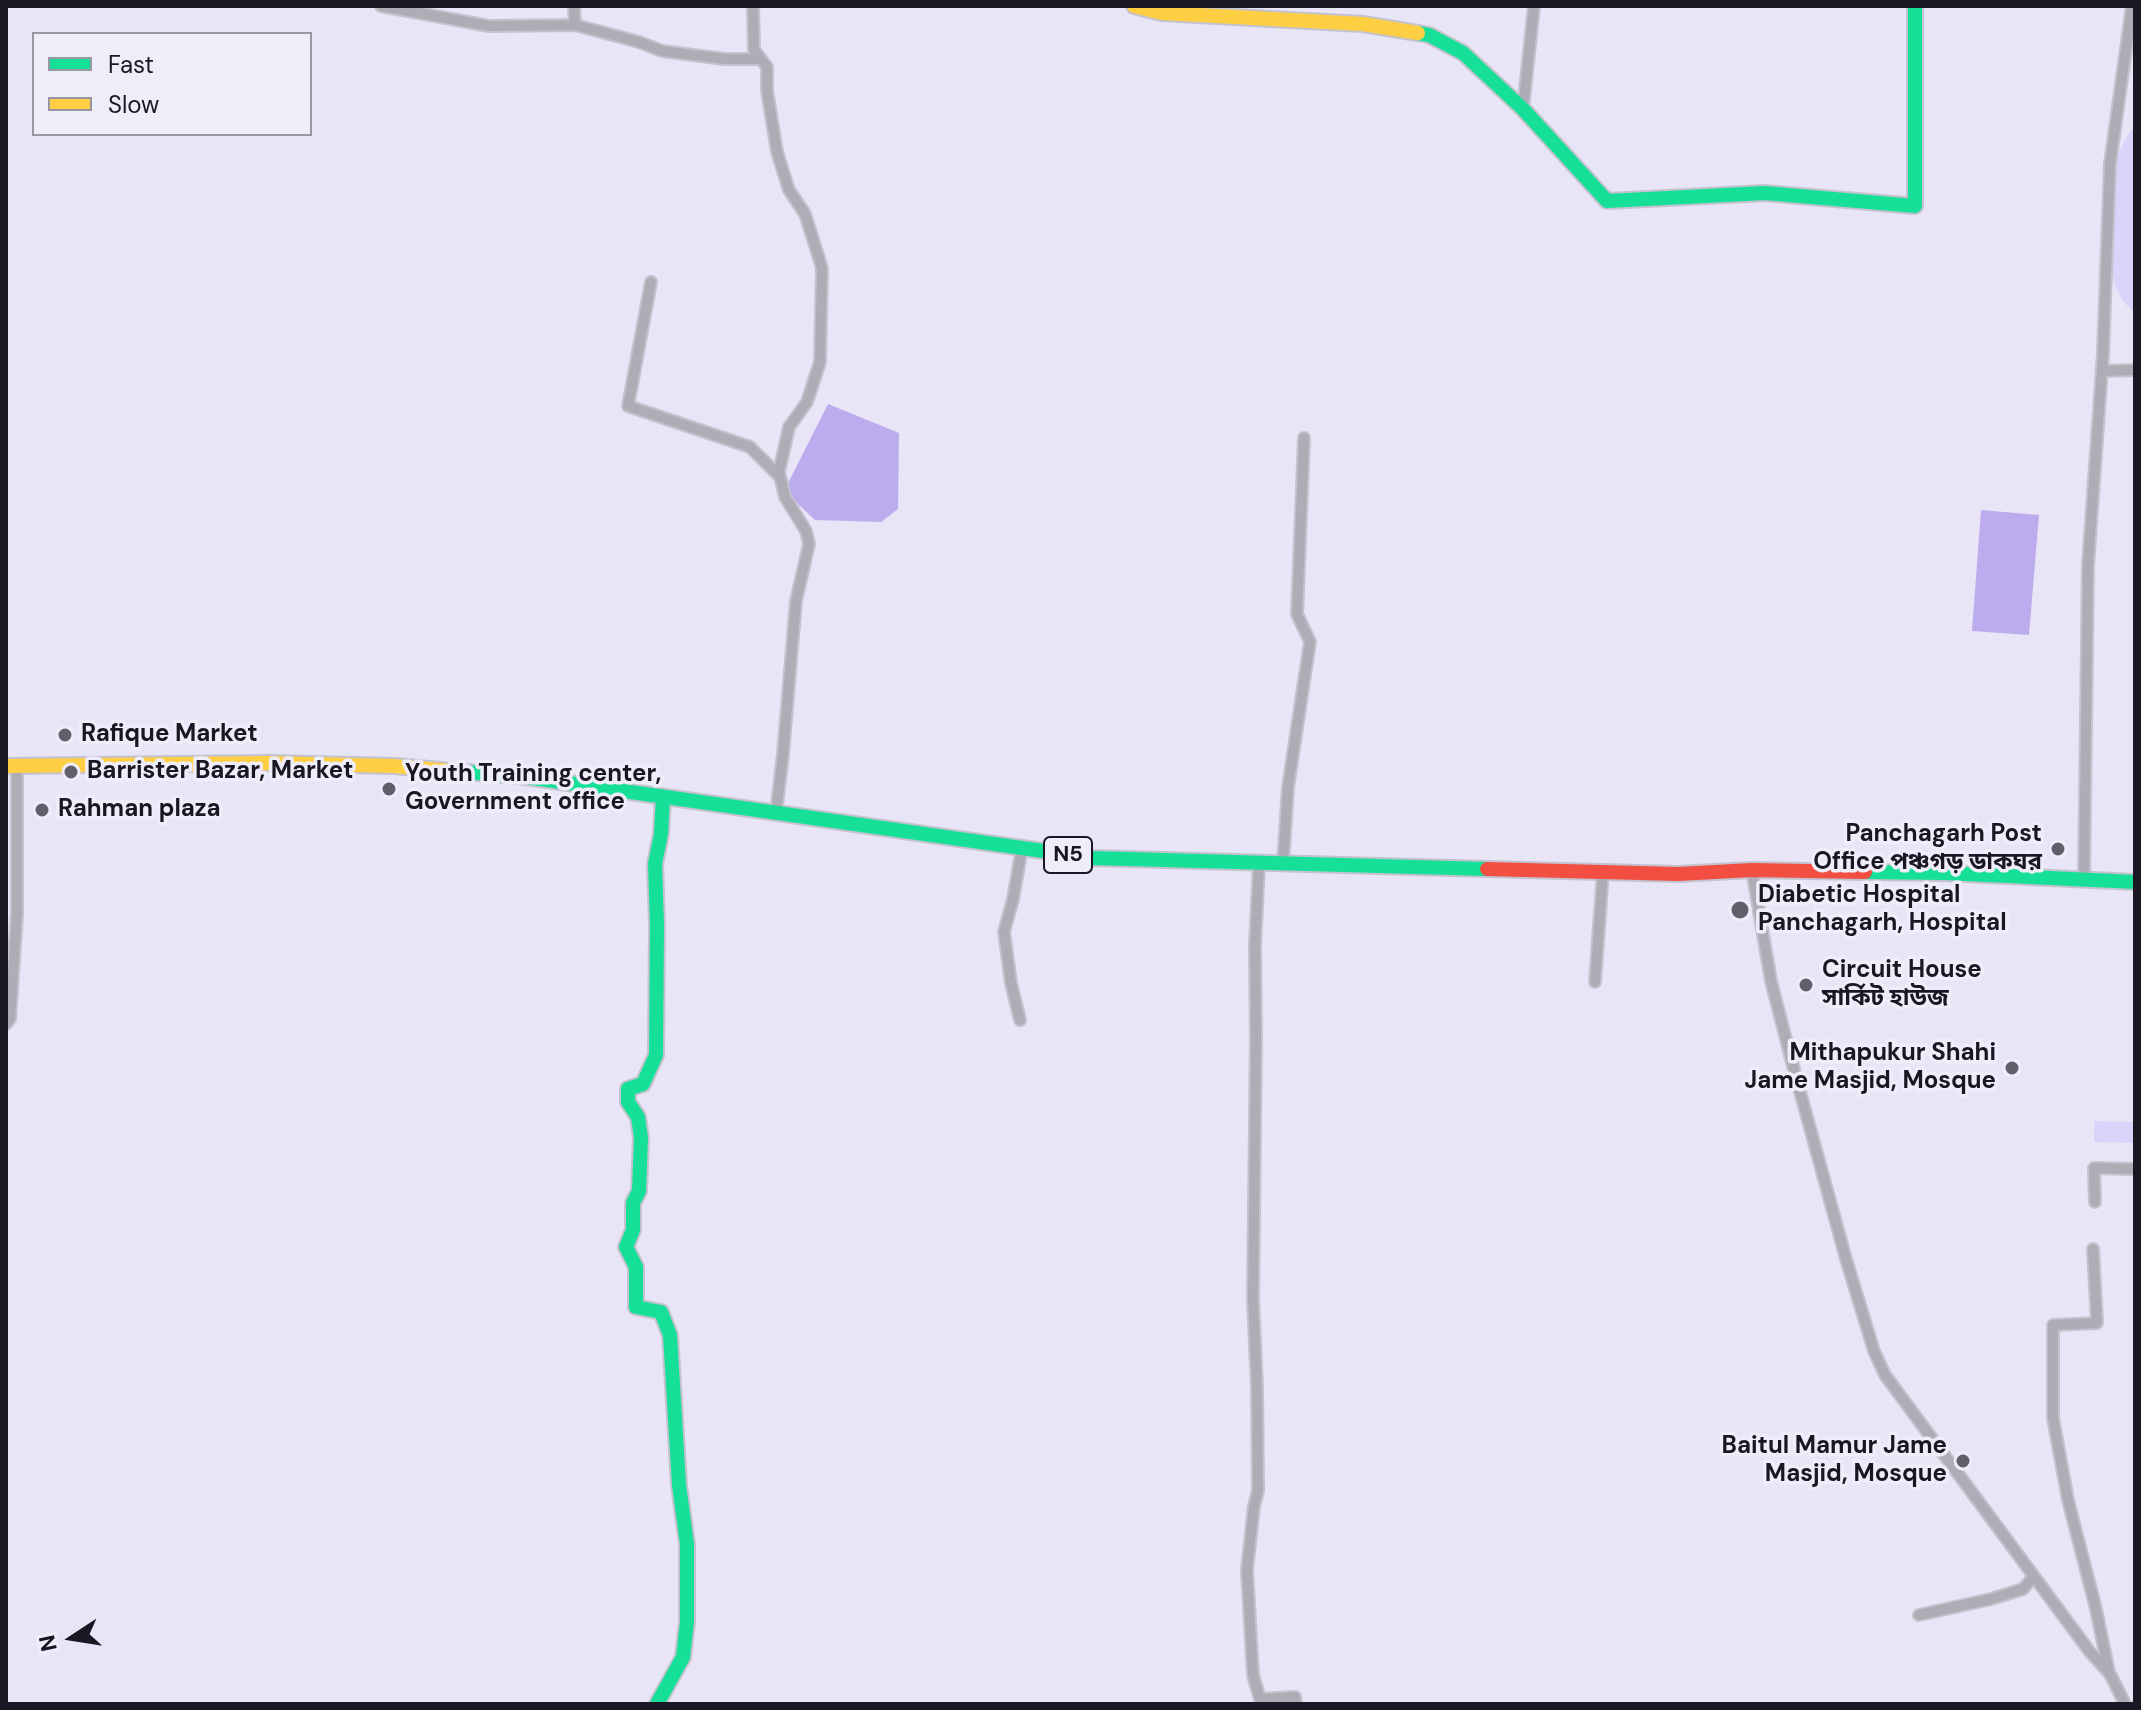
<!DOCTYPE html>
<meta charset="utf-8">
<style>
body{margin:0}
#map{position:relative;width:2141px;height:1710px;overflow:hidden;background:#e8e5f6;font-family:"DM Sans",sans-serif}
canvas{display:block}
.frame{position:absolute;inset:0;border:8px solid #1a1723;pointer-events:none}
.legend{position:absolute;left:32px;top:32px;width:280px;height:104px;box-sizing:border-box;background:#f0edfa;border:2px solid #9a97a4;margin:0;padding:10px 14px;list-style:none;font-size:24px;color:#1a1723}
.legend li{display:flex;align-items:center;gap:16px;height:40px}
.legend b{width:40px;border:2px solid #9a97a4}
.north{position:absolute;left:32px;top:1598px;width:80px;height:80px;-webkit-text-stroke:6px #f0edfa;paint-order:stroke;rotate:258deg;font-size:22px;font-weight:700;line-height:32px;text-align:center;color:#1a1723}
.north::after{content:'';display:block;margin:auto;width:28px;height:36px;background:#1a1723;clip-path:polygon(50% 0,100% 100%,50% 72%,0 100%)}
</style>
<div id="map">
<canvas width="2141" height="1710"></canvas>
<div class="frame"></div>
<ul class="legend">
<li><b style="height:10px;background:#16e098"></b>Fast</li>
<li><b style="height:10px;background:#ffcf43"></b>Slow</li>
</ul>
<div class="north">N</div>
</div>
<script>
const ctx = document.querySelector('canvas').getContext('2d');
ctx.lineJoin = 'round';
function fillPath(path, color) {
  ctx.fillStyle = color;
  ctx.fill(path, 'evenodd');
}
function shape(rows) {
  const path = new Path2D();
  for (const r of rows) {
    path.moveTo(r[0], r[1]);
    for (let i = 2; i < r.length; i += 2) path.lineTo(r[i], r[i + 1]);
  }
  return path;
}
function stroke(path, color, width, dash) {
  ctx.strokeStyle = color;
  ctx.lineWidth = width;
  ctx.lineCap = dash ? 'butt' : 'round';
  ctx.setLineDash(dash || []);
  ctx.stroke(path);
}
function write(font, color, halo, rows, align = 'center') {
  ctx.font = font + ' "DM Sans","Noto Sans Bengali",sans-serif';
  ctx.lineWidth = 7;
  ctx.setLineDash([]);
  ctx.textBaseline = 'middle';
  ctx.strokeStyle = halo;
  ctx.fillStyle = color;
  for (const [text, x, y, turn = 0] of rows) {
    ctx.save();
    ctx.translate(x, y);
    ctx.rotate((+turn || 0) * Math.PI / 180);
    ctx.textAlign = isNaN(turn) ? turn : align;
    if (halo) ctx.strokeText(text, 0, 0);
    ctx.fillText(text, 0, 0);
    ctx.restore();
  }
}
fillPath(shape([
 [2135,127,2135,314,2122,300,2115,285,2112,271,2115,164,2120,150,2130,131],
 [2094,1121,2134,1122,2133,1143,2094,1142]
]), '#dcd3fa');
fillPath(shape([
 [828,404,899,433,898,509,881,522,815,520,784,491],
 [1981,510,2039,515,2029,635,1972,631]
]), '#bdaced');
const street = shape([
 [381,6,489,26,575,25],
 [574,6,575,25,639,42,662,51,724,59,761,59],
 [753,6,754,50,767,67,767,90,777,152,789,190,805,214,822,268,820,362,807,402,789,427,779,472,785,497,806,531,809,544,796,601,783,754,776,813],
 [1523,109,1534,6],
 [651,282,628,406,750,447,780,477],
 [2102,371,2135,370],
 [1259,864,1255,945,1256,1038,1253,1299,1257,1388,1258,1491,1254,1506,1247,1570,1253,1675,1260,1699,1295,1697,1296,1704],
 [1283,864,1288,787,1310,642,1297,614,1304,438],
 [1752,870,1771,981,1790,1055,1846,1259,1874,1351,1885,1375,2090,1652,2110,1674,2125,1704],
 [2084,879,2088,565,2103,354,2110,164,2132,6],
 [1595,982,1603,872],
 [1020,1020,1011,983,1004,932,1013,899,1022,848],
 [6,1024,10,1019,17,913,17,766],
 [2095,1202,2094,1168,2135,1169],
 [2093,1249,2097,1323,2053,1325,2053,1418,2068,1500,2096,1609,2109,1672],
 [1919,1615,1991,1599,2023,1589,2034,1576]
]);
const fast = shape([
 [1418,33,1429,35,1463,53,1523,109,1607,201,1765,193,1915,206,1915,6],
 [464,772,519,776,1092,858,1487,869],
 [1865,872,1945,873,2135,882],
 [657,1704,683,1657,687,1622,687,1544,679,1485,670,1335,661,1312,636,1307,636,1267,626,1247,633,1230,633,1203,639,1191,641,1138,638,1117,628,1102,628,1089,643,1084,656,1055,657,926,655,864,661,834,663,797]
]);
const slow = shape([
 [1134,6,1162,13,1363,24,1418,33],
 [6,766,269,763,394,766,464,772]
]);
const jam = shape([
 [1487,869,1678,874,1752,870,1865,872]
]);
stroke(street, '#c4c2ce', 14);
stroke(fast, '#c4c2ce', 18);
stroke(slow, '#c4c2ce', 18);
stroke(jam, '#c4c2ce', 18);
stroke(street, '#aeadb5', 10);
stroke(fast, '#16e098', 14);
stroke(slow, '#ffcf43', 14);
stroke(jam, '#f24e42', 14);
for (const [x, y, r, color] of [
 [65,735,8,"#625f6d"],
 [71,772,8,"#625f6d"],
 [389,789,8,"#625f6d"],
 [42,810,8,"#625f6d"],
 [2058,849,8,"#625f6d"],
 [1740,910,10,"#625f6d"],
 [1806,985,8,"#625f6d"],
 [2012,1068,8,"#625f6d"],
 [1963,1461,8,"#625f6d"]
]) {
  const dot = new Path2D();
  dot.arc(x, y, r, 0, 2 * Math.PI);
  ctx.fillStyle = color;
  ctx.fill(dot);
  stroke(dot, '#f0edfa', 3);
}
for (const [x, y, w] of [
 [1068,855,48]
]) {
  const box = new Path2D();
  box.roundRect(x - w / 2, y - 18, w, 36, 6);
  ctx.fillStyle = '#f0edfa';
  ctx.fill(box);
  stroke(box, '#1a1723', 2);
}
write('bold 22px', '#1a1723', null, [
 ["N5",1068,855]
]);
write('bold 24px', '#1a1723', '#f0edfa', [
 ["Rafique Market",81,735],
 ["Barrister Bazar, Market",87,772],
 ["Youth Training center,",405,775],
 ["Government office",405,803],
 ["Rahman plaza",58,810],
 ["Panchagarh Post",2042,835,"right"],
 ["Office পঞ্চগড় ডাকঘর",2042,863,"right"],
 ["Diabetic Hospital",1758,896],
 ["Panchagarh, Hospital",1758,924],
 ["Circuit House",1822,971],
 ["সার্কিট হাউজ",1822,999],
 ["Mithapukur Shahi",1996,1054,"right"],
 ["Jame Masjid, Mosque",1996,1082,"right"],
 ["Baitul Mamur Jame",1947,1447,"right"],
 ["Masjid, Mosque",1947,1475,"right"]
], 'left');
</script>
